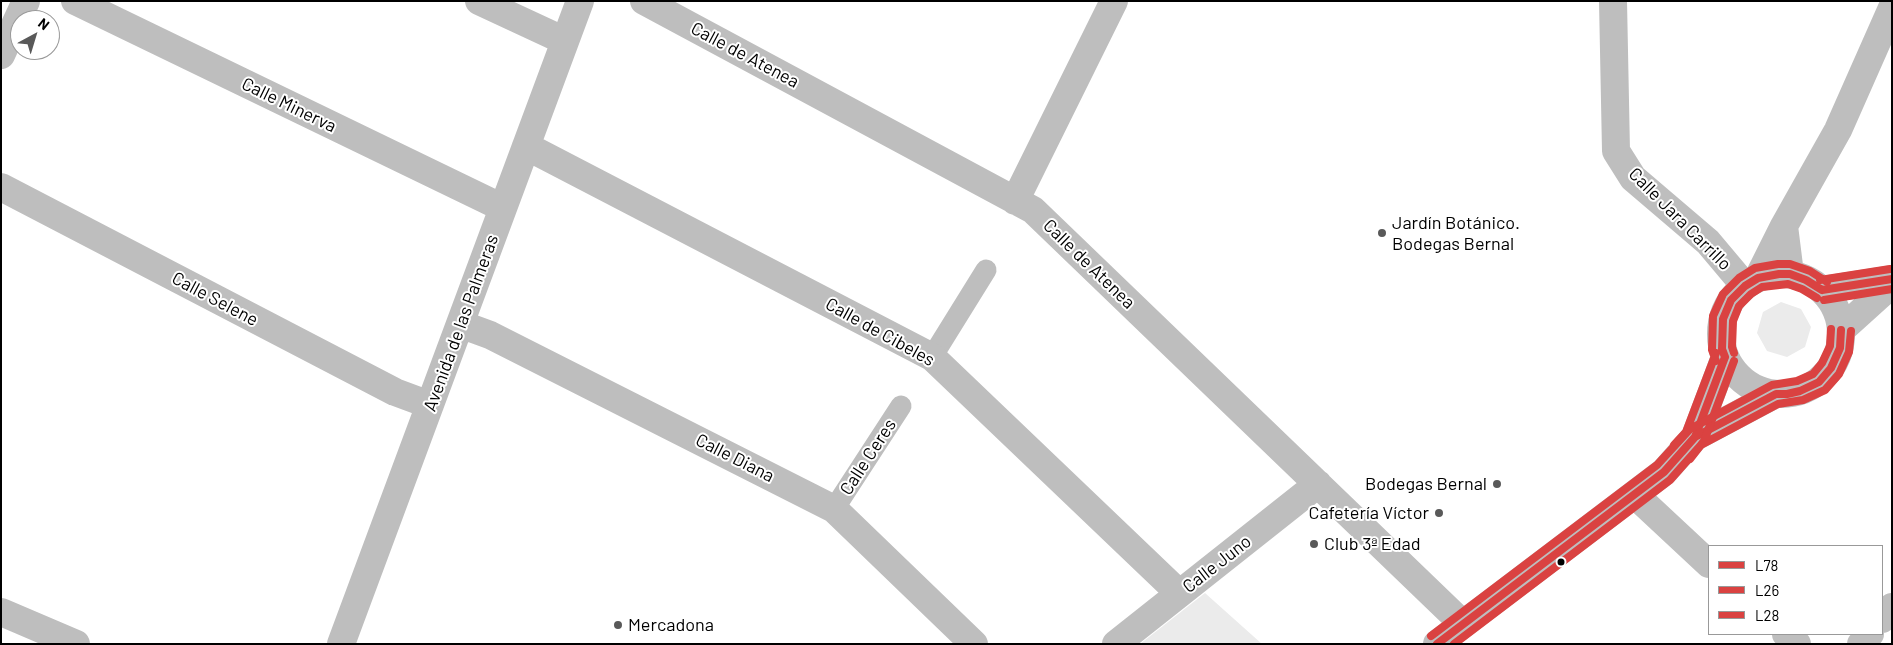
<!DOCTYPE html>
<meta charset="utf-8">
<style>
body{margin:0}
#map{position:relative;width:1893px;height:645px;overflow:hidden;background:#fff;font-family:Barlow,sans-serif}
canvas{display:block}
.frame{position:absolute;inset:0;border:2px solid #000;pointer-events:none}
.legend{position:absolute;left:1708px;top:545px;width:175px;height:90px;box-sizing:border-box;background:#fff;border:1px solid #999;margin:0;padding:6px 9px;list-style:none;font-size:15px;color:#000}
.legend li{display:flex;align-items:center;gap:10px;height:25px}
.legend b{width:25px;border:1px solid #999}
.north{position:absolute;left:10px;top:10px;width:50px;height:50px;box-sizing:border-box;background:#fff;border:1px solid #999;border-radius:50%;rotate:39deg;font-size:14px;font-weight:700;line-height:20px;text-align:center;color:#000}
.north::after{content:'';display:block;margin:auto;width:18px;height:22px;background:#595959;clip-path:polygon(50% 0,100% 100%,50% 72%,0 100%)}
</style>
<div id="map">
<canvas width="1893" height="645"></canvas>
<div class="frame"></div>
<ul class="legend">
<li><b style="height:6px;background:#da4241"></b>L78</li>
<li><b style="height:6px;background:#da4241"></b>L26</li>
<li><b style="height:6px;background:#da4241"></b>L28</li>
</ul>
<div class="north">N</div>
</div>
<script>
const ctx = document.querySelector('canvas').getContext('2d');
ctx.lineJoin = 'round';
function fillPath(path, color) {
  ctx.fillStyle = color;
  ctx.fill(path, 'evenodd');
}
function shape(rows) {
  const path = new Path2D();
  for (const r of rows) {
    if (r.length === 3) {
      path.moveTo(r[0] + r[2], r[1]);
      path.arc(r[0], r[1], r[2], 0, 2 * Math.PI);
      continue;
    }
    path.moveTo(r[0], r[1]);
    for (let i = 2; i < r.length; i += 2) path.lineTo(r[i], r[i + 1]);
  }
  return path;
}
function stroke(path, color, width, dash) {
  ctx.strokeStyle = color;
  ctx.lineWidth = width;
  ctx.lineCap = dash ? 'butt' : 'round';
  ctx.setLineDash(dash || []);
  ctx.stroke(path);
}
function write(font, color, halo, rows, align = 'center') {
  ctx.font = font + ' Barlow,sans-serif';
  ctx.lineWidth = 4;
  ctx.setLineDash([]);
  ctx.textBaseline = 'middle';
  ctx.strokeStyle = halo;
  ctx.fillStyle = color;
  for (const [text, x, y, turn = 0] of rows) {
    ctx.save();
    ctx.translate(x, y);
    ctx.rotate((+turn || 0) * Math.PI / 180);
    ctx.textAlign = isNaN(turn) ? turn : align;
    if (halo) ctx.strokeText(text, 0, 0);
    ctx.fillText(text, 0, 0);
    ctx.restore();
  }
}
fillPath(shape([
 [1781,302,1801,309,1811,327,1805,347,1787,357,1767,351,1757,333,1763,312],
 [1205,593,1262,644,1140,644]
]), '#ebebeb');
stroke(shape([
 [932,357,986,270],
 [834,509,901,406]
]), '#bebebe', 21);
stroke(shape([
 [75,1,503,208],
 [479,1,565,41],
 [644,1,1033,210,1463,624],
 [1613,1,1616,151,1633,178,1708,242,1745,286],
 [1,55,26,1],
 [526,146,932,357,1179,593],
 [1,187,395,392,430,405],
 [1015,201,1114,1],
 [1784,226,1790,274],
 [1758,278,1784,226,1838,130,1892,8],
 [460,324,490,335,834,509,974,644],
 [1635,495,1709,564],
 [1,612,76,644],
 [1882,619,1892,607],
 [1786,634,1797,644],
 [341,644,580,1],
 [1116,644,1318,484],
 [1861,644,1870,634]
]), '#bebebe', 28);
stroke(shape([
 [1781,334,60],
 [1822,290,1892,279],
 [1841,330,1892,284],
 [1695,437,1725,357],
 [1437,644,1664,472,1695,437,1776,394]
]), '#bebebe', 28);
stroke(shape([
 [1822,290,1892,279],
 [1725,357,1722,349,1723,319,1731,300,1745,286,1758,278,1779,274,1790,274,1806,280,1822,290],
 [1682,452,1695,437,1725,357],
 [1437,644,1664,472,1695,437,1776,394,1787,394,1800,391,1819,382,1831,368,1840,348,1841,330]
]), '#da4241', 8);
stroke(shape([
 [1824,300,1892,289],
 [1734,353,1732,347,1733,321,1739,306,1751,294,1762,287,1788,284,1802,289,1817,298],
 [1690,459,1704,441,1734,361],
 [1454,644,1670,480,1701,445,1778,404,1803,400,1825,390,1839,374,1849,352,1851,331]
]), '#da4241', 8);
stroke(shape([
 [1820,280,1890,269],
 [1716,361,1712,350,1713,316,1723,294,1739,278,1755,268,1778,264,1790,264,1810,271,1827,282],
 [1674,445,1686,432,1716,353],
 [1431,636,1657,465,1690,429,1772,385,1797,381,1813,374,1822,363,1830,346,1831,329]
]), '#da4241', 8);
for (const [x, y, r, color] of [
 [1382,233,5,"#595959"],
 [1497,484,5,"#595959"],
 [1439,513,5,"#595959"],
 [1314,544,5,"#595959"],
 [1561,562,4.5,"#000"],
 [618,625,5,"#595959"]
]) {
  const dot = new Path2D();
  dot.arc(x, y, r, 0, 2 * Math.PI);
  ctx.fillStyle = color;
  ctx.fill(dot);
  stroke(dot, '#fff', 2);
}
write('18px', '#000', '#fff', [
 ["Calle de Atenea",745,55,28],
 ["Calle Minerva",289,105,26],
 ["Calle Jara Carrillo",1680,219,45],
 ["Calle de Atenea",1089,264,44],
 ["Calle Selene",215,299,28],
 ["Avenida de las Palmeras",461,323,-70],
 ["Calle de Cibeles",880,332,29],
 ["Calle Ceres",868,457,-57],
 ["Calle Diana",735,458,27],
 ["Calle Juno",1217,564,-38]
]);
write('18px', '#000', '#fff', [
 ["Jardín Botánico.",1392,223],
 ["Bodegas Bernal",1392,244],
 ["Bodegas Bernal",1487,484,"right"],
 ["Cafetería Víctor",1429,513,"right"],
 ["Club 3ª Edad",1324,544],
 ["Mercadona",628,625]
], 'left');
</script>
